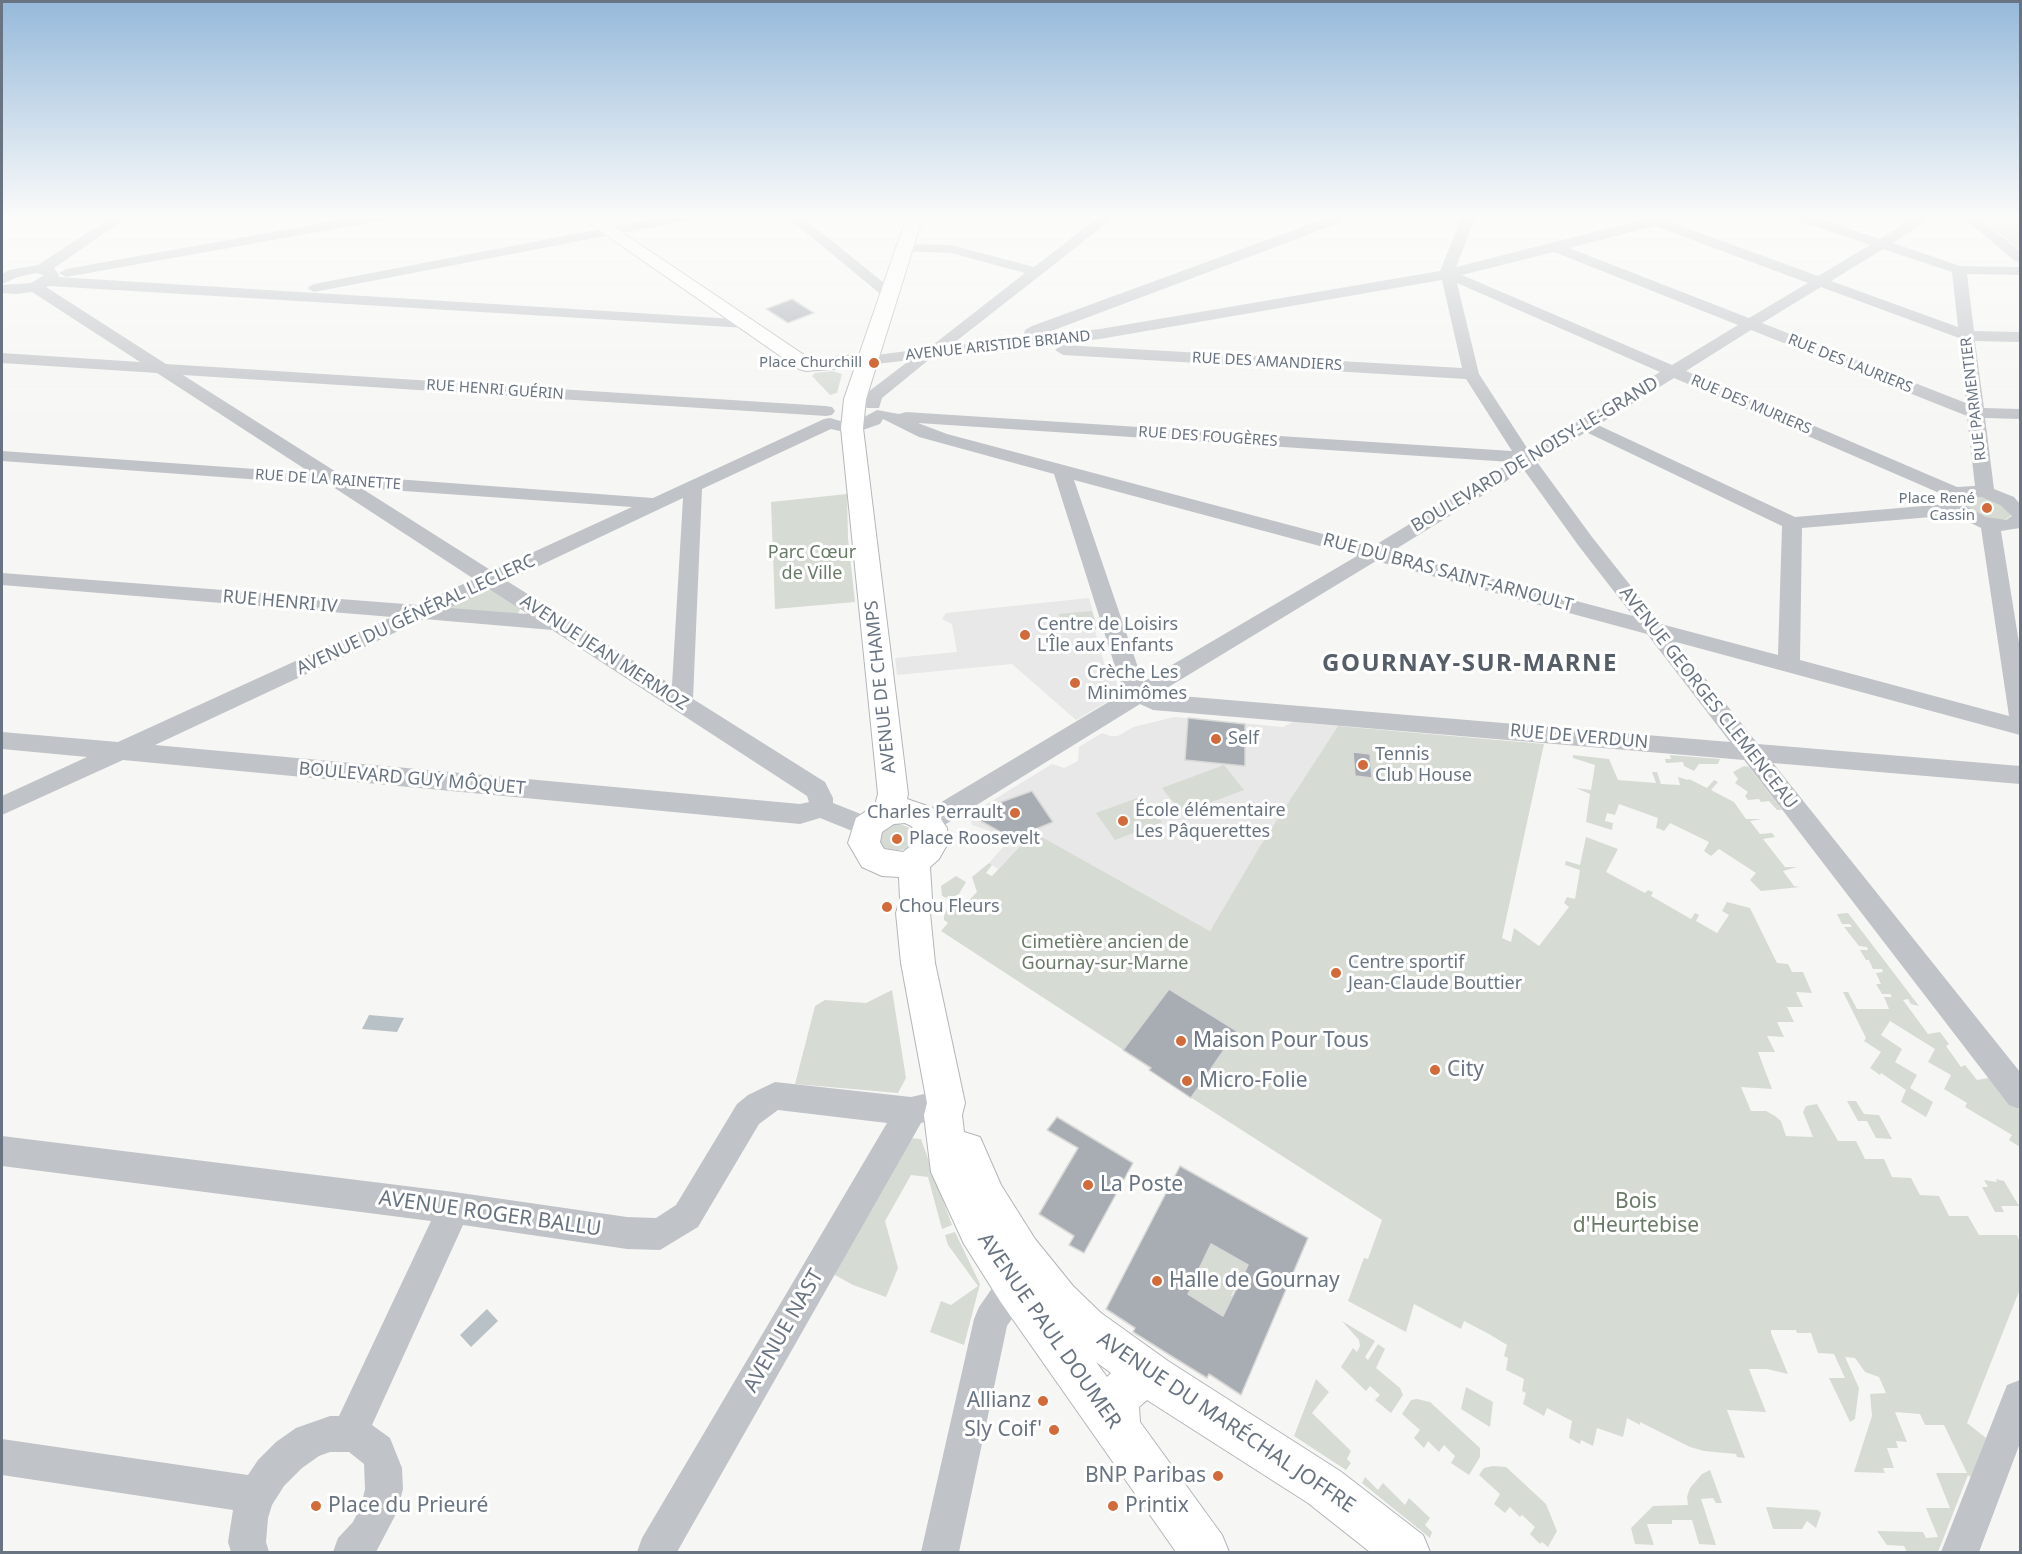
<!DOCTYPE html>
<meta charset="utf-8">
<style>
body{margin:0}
#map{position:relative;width:2022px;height:1554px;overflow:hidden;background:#f6f7f4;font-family:"Noto Sans",sans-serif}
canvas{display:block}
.frame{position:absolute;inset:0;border:3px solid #697482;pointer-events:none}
</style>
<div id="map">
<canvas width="2022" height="1554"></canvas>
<div class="frame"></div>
</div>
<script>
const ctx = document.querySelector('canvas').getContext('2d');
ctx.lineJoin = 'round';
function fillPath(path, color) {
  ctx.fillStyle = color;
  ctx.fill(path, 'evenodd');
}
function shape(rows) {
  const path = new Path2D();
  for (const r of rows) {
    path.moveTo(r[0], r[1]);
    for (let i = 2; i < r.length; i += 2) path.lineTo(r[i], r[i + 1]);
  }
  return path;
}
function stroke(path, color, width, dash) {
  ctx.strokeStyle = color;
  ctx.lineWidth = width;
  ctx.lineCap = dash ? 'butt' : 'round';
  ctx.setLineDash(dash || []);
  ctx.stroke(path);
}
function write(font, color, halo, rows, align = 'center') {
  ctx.font = font + ' "Noto Sans",sans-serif';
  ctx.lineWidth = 6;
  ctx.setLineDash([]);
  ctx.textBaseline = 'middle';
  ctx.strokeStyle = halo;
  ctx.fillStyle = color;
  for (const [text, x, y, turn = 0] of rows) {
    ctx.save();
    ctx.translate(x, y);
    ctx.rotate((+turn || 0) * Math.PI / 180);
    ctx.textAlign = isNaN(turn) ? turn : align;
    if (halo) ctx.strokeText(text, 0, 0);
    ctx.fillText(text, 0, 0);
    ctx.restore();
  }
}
fillPath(shape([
 [1973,216,2020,216,2020,227,1987,227],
 [1089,598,1097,627,1095,631,1105,666,1113,671,1119,692,1117,696,1076,720,1012,664,897,675,895,658,957,652,952,624,942,619,946,613],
 [1175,717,1283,727,1293,722,1338,726,1260,846,1210,931,1033,832,998,869,989,863,1011,838,972,825,969,815,1052,764,1064,768,1078,761,1079,747,1102,733,1110,736,1118,736,1133,727]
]), '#e7e8e7');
fillPath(shape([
 [1992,227,2020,227,2020,250],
 [832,371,842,374,837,393,830,395,812,376,815,373],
 [847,494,848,538,855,602,775,609,771,502],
 [1966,496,1991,497,2012,515,2005,520,1995,521,1968,510,1962,500],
 [488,586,520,609,519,612,516,614,448,611,446,604],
 [1092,611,1097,627,1095,631,1075,621,1060,619,1059,614],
 [1338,726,1544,744,1502,938,1511,942,1514,928,1539,946,1569,907,1564,903,1567,897,1575,899,1580,870,1565,865,1566,861,1580,865,1586,837,1618,849,1606,872,1645,893,1648,890,1653,892,1651,896,1691,919,1695,913,1699,915,1696,921,1717,933,1729,915,1722,911,1727,902,1750,908,1777,963,1788,964,1792,972,1803,972,1812,993,1796,992,1803,1007,1787,1007,1794,1022,1777,1022,1784,1037,1767,1036,1775,1052,1758,1052,1772,1089,1741,1087,1751,1111,1766,1111,1775,1116,1781,1121,1786,1136,1813,1137,1803,1112,1806,1106,1817,1104,1838,1141,1856,1141,1865,1159,1884,1159,1892,1177,1911,1178,1920,1195,1939,1196,1949,1216,1968,1216,1979,1235,2017,1235,2020,1242,2020,1289,1967,1423,1986,1438,1971,1477,1968,1475,1938,1552,1907,1552,1904,1546,1887,1545,1877,1531,1923,1532,1926,1538,1938,1537,1926,1508,1950,1508,1936,1473,1967,1473,1944,1425,1925,1425,1920,1414,1895,1412,1907,1442,1896,1441,1898,1448,1887,1448,1894,1468,1883,1468,1885,1473,1854,1472,1872,1416,1870,1394,1886,1393,1879,1377,1865,1372,1855,1358,1845,1357,1859,1388,1855,1419,1850,1422,1829,1378,1845,1378,1834,1354,1818,1353,1811,1333,1797,1333,1796,1330,1771,1330,1771,1333,1788,1374,1767,1369,1749,1369,1766,1412,1727,1410,1745,1458,1737,1457,1736,1454,1704,1451,1690,1447,1640,1422,1640,1425,1627,1418,1623,1437,1597,1428,1593,1446,1581,1440,1580,1444,1569,1438,1572,1421,1547,1408,1544,1416,1523,1404,1526,1393,1522,1391,1524,1379,1506,1370,1508,1358,1504,1356,1507,1345,1489,1334,1464,1321,1461,1329,1414,1304,1406,1332,1348,1301,1364,1258,1368,1259,1382,1220,1173,1086,1149,1070,1150,1068,1145,1064,941,931,948,923,944,920,944,916,948,907,957,901,967,902,977,892,972,877,989,863,992,865,986,873,992,876,1033,832,1210,931,1260,846],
 [1573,755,1609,759,1618,780,1656,783,1652,772,1657,772,1661,784,1680,785,1678,777,1688,780,1689,779,1707,788,1714,780,1718,782,1711,790,1734,802,1746,819,1762,819,1750,821,1760,834,1772,833,1775,837,1763,839,1785,867,1797,867,1783,871,1794,886,1800,887,1761,891,1750,880,1756,873,1719,849,1711,856,1704,851,1709,842,1670,823,1664,831,1660,829,1656,828,1658,818,1619,804,1615,815,1607,813,1605,821,1613,823,1612,830,1586,822,1590,794,1576,788,1591,790,1595,765,1573,758],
 [1670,755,1720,759,1718,764,1699,764,1694,771,1684,766,1683,762,1666,763,1665,759,1671,759],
 [1224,765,1244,790,1182,813,1162,788],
 [1744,766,1749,767,1782,810,1777,810,1769,801,1761,802,1759,799,1748,800,1745,796,1748,792,1735,783,1738,779,1733,772],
 [1143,796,1162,822,1115,840,1096,813],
 [896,823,911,828,915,837,906,849,894,851,884,848,879,840,882,831],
 [956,876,966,882,959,894,949,899,942,896,941,886],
 [1848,913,1919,1006,1911,1004,1908,999,1903,1000,1928,1034,1940,1032,1949,1044,1946,1046,1961,1067,1965,1065,1977,1080,1995,1077,2020,1111,2020,1147,2009,1140,2012,1135,1965,1107,1967,1103,1944,1089,1951,1075,1928,1062,1935,1049,1890,1021,1881,1035,1902,1049,1895,1062,1917,1075,1910,1088,1933,1102,1926,1117,1901,1102,1906,1090,1881,1073,1880,1075,1870,1068,1881,1052,1864,1041,1866,1038,1843,992,1848,992,1857,1009,1889,1009,1884,997,1892,997,1890,994,1882,994,1876,984,1881,984,1876,973,1883,972,1882,969,1873,969,1869,960,1866,960,1860,950,1868,950,1867,947,1859,946,1844,927,1852,927,1850,924,1842,924,1837,914],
 [892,990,906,1078,898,1093,795,1084,815,1006,825,1000,866,1003],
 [1847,1101,1856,1101,1864,1114,1879,1115,1892,1139,1876,1138,1867,1121,1858,1121],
 [909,1138,921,1139,952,1225,942,1229,928,1177,911,1175,885,1221,898,1268,886,1297,853,1285,833,1274],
 [1996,1179,2004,1181,2019,1206,2001,1206,2004,1212,1995,1212,1982,1187,1988,1187,1984,1180,1997,1182],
 [955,1232,980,1284,964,1345,930,1332,941,1301,951,1305,978,1286,948,1245,945,1235],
 [1211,1244,1248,1265,1236,1291,1234,1290,1231,1296,1233,1297,1225,1317,1187,1294],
 [1342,1321,1375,1341,1365,1357,1368,1360,1378,1344,1385,1349,1376,1368,1400,1388,1403,1395,1391,1413,1375,1400,1380,1395,1370,1386,1366,1391,1341,1367,1353,1348,1357,1352,1360,1346,1359,1340],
 [1316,1379,1329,1392,1312,1413,1351,1451,1347,1459,1351,1463,1346,1470,1294,1436],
 [1466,1387,1493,1402,1490,1427,1461,1409],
 [1417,1399,1430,1402,1480,1448,1480,1457,1469,1475,1451,1463,1455,1456,1444,1445,1439,1452,1428,1441,1424,1448,1414,1438,1420,1430,1402,1414,1411,1400],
 [1493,1466,1506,1467,1546,1504,1557,1531,1548,1547,1542,1542,1540,1544,1530,1534,1535,1527,1522,1515,1520,1517,1510,1507,1505,1513,1494,1504,1500,1494,1479,1475,1484,1468],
 [1710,1470,1722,1503,1716,1503,1713,1498,1701,1499,1716,1545,1699,1544,1692,1520,1672,1520,1672,1524,1647,1524,1654,1545,1635,1544,1631,1528,1653,1506,1688,1505,1687,1497,1690,1488,1702,1474],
 [1365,1477,1378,1490,1383,1483,1405,1505,1409,1498,1430,1518,1425,1525,1432,1532,1430,1538,1362,1483],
 [1766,1507,1818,1510,1821,1513,1816,1528,1807,1521,1802,1529,1773,1529]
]), '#d6dbd4');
fillPath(shape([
 [369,1015,404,1018,397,1032,362,1029],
 [487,1309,498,1321,471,1347,460,1335]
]), '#b8c1c6');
const building = shape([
 [792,299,814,313,788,323,766,309,792,299],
 [1188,718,1245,724,1245,766,1185,760,1188,718],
 [1353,752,1370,754,1372,778,1355,776,1353,752],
 [1032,791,1053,822,1036,829,1022,844,977,819,990,806,1032,791],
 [1169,989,1237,1031,1191,1098,1149,1070,1151,1068,1123,1050,1169,989],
 [1057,1117,1133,1163,1084,1253,1069,1245,1074,1236,1039,1214,1078,1148,1047,1130,1057,1117],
 [1180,1166,1308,1238,1241,1395,1209,1374,1207,1378,1176,1359,1133,1332,1135,1328,1106,1309,1180,1166],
 [1211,1244,1248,1265,1223,1316,1188,1294,1201,1270,1199,1269,1211,1244]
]);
fillPath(building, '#a7adb3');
stroke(building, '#d8d8d6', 1.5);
const major = shape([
 [579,216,598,216,810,359,859,355,907,216,923,216,866,399,863,428,908,794,907,799,933,808,947,828,948,843,939,859,930,867,932,899,930,913,935,963,965,1103,962,1115,964,1132,980,1137,1001,1185,1035,1239,1073,1286,1101,1313,1168,1361,1340,1471,1423,1535,1430,1552,1370,1552,1308,1503,1147,1400,1139,1407,1140,1422,1222,1535,1229,1552,1176,1552,1000,1301,964,1244,931,1172,924,1115,927,1103,901,963,896,913,900,899,899,877,882,876,862,867,848,843,856,818,875,805,878,794,841,428,844,399,855,367,806,371,799,369,579,216],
 [905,823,911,826,916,831,916,842,903,852,884,849,880,842,882,832,894,824,905,823],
 [1096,1362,1111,1373,1107,1377,1096,1362]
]);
stroke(major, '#b2b5b9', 2);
fillPath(shape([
 [113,216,129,216,54,268,59,275,58,277,751,320,754,323,746,328,49,286,46,287,166,364,826,406,832,407,835,411,832,415,826,416,183,375,341,475,653,498,824,419,830,418,844,422,857,421,877,410,899,414,906,412,1512,451,1466,379,1063,355,1055,350,1063,345,1462,368,1442,280,1100,339,931,358,882,398,879,408,867,408,864,404,868,392,910,360,868,365,862,363,860,360,862,357,929,348,1025,273,951,253,899,251,897,248,904,244,951,245,1034,267,1100,216,1116,216,950,346,1023,338,1025,330,1032,326,1332,216,1352,216,1350,219,1038,336,1100,329,1440,271,1462,216,1476,216,1456,267,1653,217,1686,216,1684,219,1670,222,1818,276,1870,245,1794,219,1792,216,1812,216,1880,239,1917,216,1934,216,1893,243,1960,266,2020,267,2020,275,1967,274,1974,331,2020,332,2020,342,1975,341,1984,408,2020,409,2020,419,1985,418,1994,489,2014,497,2020,504,2020,528,2001,531,2020,649,2020,735,1676,642,1758,744,2020,766,2020,784,1773,763,2020,1072,2020,1109,2009,1105,1744,760,1153,710,1140,704,946,824,940,835,931,838,922,835,919,828,928,810,1127,691,1119,679,1054,474,919,437,883,419,880,424,860,431,844,432,831,429,702,489,693,699,825,782,833,798,833,803,876,820,879,827,876,834,867,837,820,818,800,824,123,760,2,815,2,796,87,757,2,749,2,732,118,742,392,617,2,585,2,573,418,605,474,579,330,485,2,461,2,451,311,473,157,373,2,363,2,353,140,362,32,292,16,294,2,293,2,285,31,283,44,275,36,273,18,277,2,284,2,274,9,270,38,265,113,216],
 [1655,226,1808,283,1749,318,1569,248,1655,226],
 [1883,249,1952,272,1958,327,1831,281,1883,249],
 [1554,252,1738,325,1672,365,1462,275,1554,252],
 [1457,283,1660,372,1529,451,1479,374,1457,283],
 [1821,287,1959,338,1966,403,1762,323,1821,287],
 [1751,330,1967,416,1975,486,1957,487,1686,371,1751,330],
 [1674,378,1944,495,1946,504,1795,517,1598,425,1674,378],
 [918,423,1511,462,1372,547,947,434,918,423],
 [1586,432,1782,526,1778,655,1661,624,1592,537,1537,462,1586,432],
 [1524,470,1578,545,1633,616,1391,552,1524,470],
 [1074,480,1357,556,1143,682,1074,480],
 [361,488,632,507,492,571,361,488],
 [1966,497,1982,497,2000,505,2012,516,2006,520,1986,517,1966,506,1962,499,1966,497],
 [683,498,672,685,507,581,683,498],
 [1955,515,1981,528,2009,716,1800,660,1802,528,1955,515],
 [1376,561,1647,634,1730,742,1157,694,1376,561],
 [489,589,528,614,449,608,489,589],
 [424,619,552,630,807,796,809,802,800,804,155,745,424,619],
 [362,216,392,216,385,220,66,277,59,273,66,269,362,216],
 [668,216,696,216,689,220,314,292,307,288,314,284,668,216],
 [786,216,801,216,894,291,897,294,894,297,884,297,786,216],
 [1961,216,1976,216,2020,251,2020,262,2015,261,1961,216],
 [775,1082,911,1097,946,1089,957,1093,961,1103,957,1113,921,1123,677,1552,637,1552,642,1538,887,1123,778,1110,759,1124,698,1227,660,1250,627,1249,463,1225,372,1425,390,1438,402,1468,403,1489,397,1512,376,1552,333,1552,338,1538,353,1522,361,1506,365,1489,364,1464,349,1452,330,1452,319,1456,302,1468,284,1486,272,1505,268,1518,266,1542,269,1552,231,1552,228,1542,233,1510,2,1475,2,1439,248,1475,258,1460,276,1442,296,1428,330,1416,339,1416,431,1221,2,1166,2,1136,454,1192,627,1217,656,1218,676,1205,737,1104,748,1095,775,1082],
 [1021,1259,1033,1264,1038,1276,1033,1288,1007,1326,959,1552,921,1552,974,1319,979,1307,1009,1264,1021,1259],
 [2020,1380,2020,1443,1979,1552,1941,1552,2007,1385,2020,1380]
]), '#c0c3c7');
fillPath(major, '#fff');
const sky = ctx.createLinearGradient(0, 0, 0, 434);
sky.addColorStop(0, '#95b9da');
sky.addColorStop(0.5, '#fbfbfa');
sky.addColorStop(1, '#fbfbfa00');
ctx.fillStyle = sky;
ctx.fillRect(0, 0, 2022, 434);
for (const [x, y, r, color] of [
 [874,363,6,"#d26b39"],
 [1987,508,6,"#d26b39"],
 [1025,635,6,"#d26b39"],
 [1075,683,6,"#d26b39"],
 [1216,739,6,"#d26b39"],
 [1363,765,6,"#d26b39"],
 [1015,813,6,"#d26b39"],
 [1123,821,6,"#d26b39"],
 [897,839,6,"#d26b39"],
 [887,907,6,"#d26b39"],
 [1336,973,6,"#d26b39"],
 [1181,1041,6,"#d26b39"],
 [1435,1070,6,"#d26b39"],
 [1187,1081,6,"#d26b39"],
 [1088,1185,6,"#d26b39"],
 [1157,1281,6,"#d26b39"],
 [1043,1401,6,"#d26b39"],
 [1054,1430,6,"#d26b39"],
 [1218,1476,6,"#d26b39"],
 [316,1506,6,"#d26b39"],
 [1113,1506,6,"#d26b39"]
]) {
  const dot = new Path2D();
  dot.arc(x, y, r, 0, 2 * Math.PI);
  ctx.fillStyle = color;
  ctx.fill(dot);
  stroke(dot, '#fff', 2);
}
write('15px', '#697482', '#fff', [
 ["AVENUE ARISTIDE BRIAND",998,346,-6],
 ["RUE DES AMANDIERS",1267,362,3],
 ["RUE DES LAURIERS",1850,364,22],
 ["RUE HENRI GUÉRIN",495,390,4],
 ["RUE PARMENTIER",1974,399,-97],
 ["RUE DES MURIERS",1751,405,23],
 ["RUE DES FOUGÈRES",1208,437,4],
 ["RUE DE LA RAINETTE",328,480,4]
]);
write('15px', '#697482', '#fff', [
 ["Place Churchill",862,363],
 ["Place René",1975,499],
 ["Cassin",1975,516]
], 'right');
write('18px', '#697482', '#fff', [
 ["BOULEVARD DE NOISY-LE-GRAND",1535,455,-31],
 ["RUE DU BRAS SAINT-ARNOULT",1448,573,15],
 ["RUE HENRI IV",280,602,5],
 ["AVENUE DU GÉNÉRAL LECLERC",416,615,-25],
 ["AVENUE JEAN MERMOZ",604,653,33],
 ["AVENUE DE CHAMPS",881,687,-96],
 ["AVENUE GEORGES CLEMENCEAU",1708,698,52],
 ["RUE DE VERDUN",1579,737,5],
 ["BOULEVARD GUY MÔQUET",412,779,5]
]);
write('18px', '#697a67', '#fff', [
 ["Parc Cœur",812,553],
 ["de Ville",812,574],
 ["Cimetière ancien de",1105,943],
 ["Gournay-sur-Marne",1105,964]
]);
write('18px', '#697482', '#fff', [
 ["Centre de Loisirs",1037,625],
 ["L'Île aux Enfants",1037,646],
 ["Crèche Les",1087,673],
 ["Minimômes",1087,694],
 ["Self",1228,739],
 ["Tennis",1375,755],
 ["Club House",1375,776],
 ["École élémentaire",1135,811],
 ["Les Pâquerettes",1135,832],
 ["Charles Perrault",1003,813,"right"],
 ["Place Roosevelt",909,839],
 ["Chou Fleurs",899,907],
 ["Centre sportif",1348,963],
 ["Jean-Claude Bouttier",1348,984]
], 'left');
write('21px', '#697482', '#fff', [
 ["Maison Pour Tous",1193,1041],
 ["City",1447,1070],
 ["Micro-Folie",1199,1081],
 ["La Poste",1100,1185],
 ["Halle de Gournay",1169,1281],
 ["Allianz",1031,1401,"right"],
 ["Sly Coif'",1042,1430,"right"],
 ["BNP Paribas",1206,1476,"right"],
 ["Place du Prieuré",328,1506],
 ["Printix",1125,1506]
], 'left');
write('21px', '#697a67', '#fff', [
 ["Bois",1636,1202],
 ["d'Heurtebise",1636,1226]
]);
write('21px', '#697482', '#fff', [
 ["AVENUE ROGER BALLU",490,1214,8],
 ["AVENUE NAST",784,1331,-60],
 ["AVENUE PAUL DOUMER",1049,1331,55],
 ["AVENUE DU MARÉCHAL JOFFRE",1226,1423,34]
]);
ctx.letterSpacing = '1.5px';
write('bold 24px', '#565e68', '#fff', [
 ["GOURNAY-SUR-MARNE",1470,664]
]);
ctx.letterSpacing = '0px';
</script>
